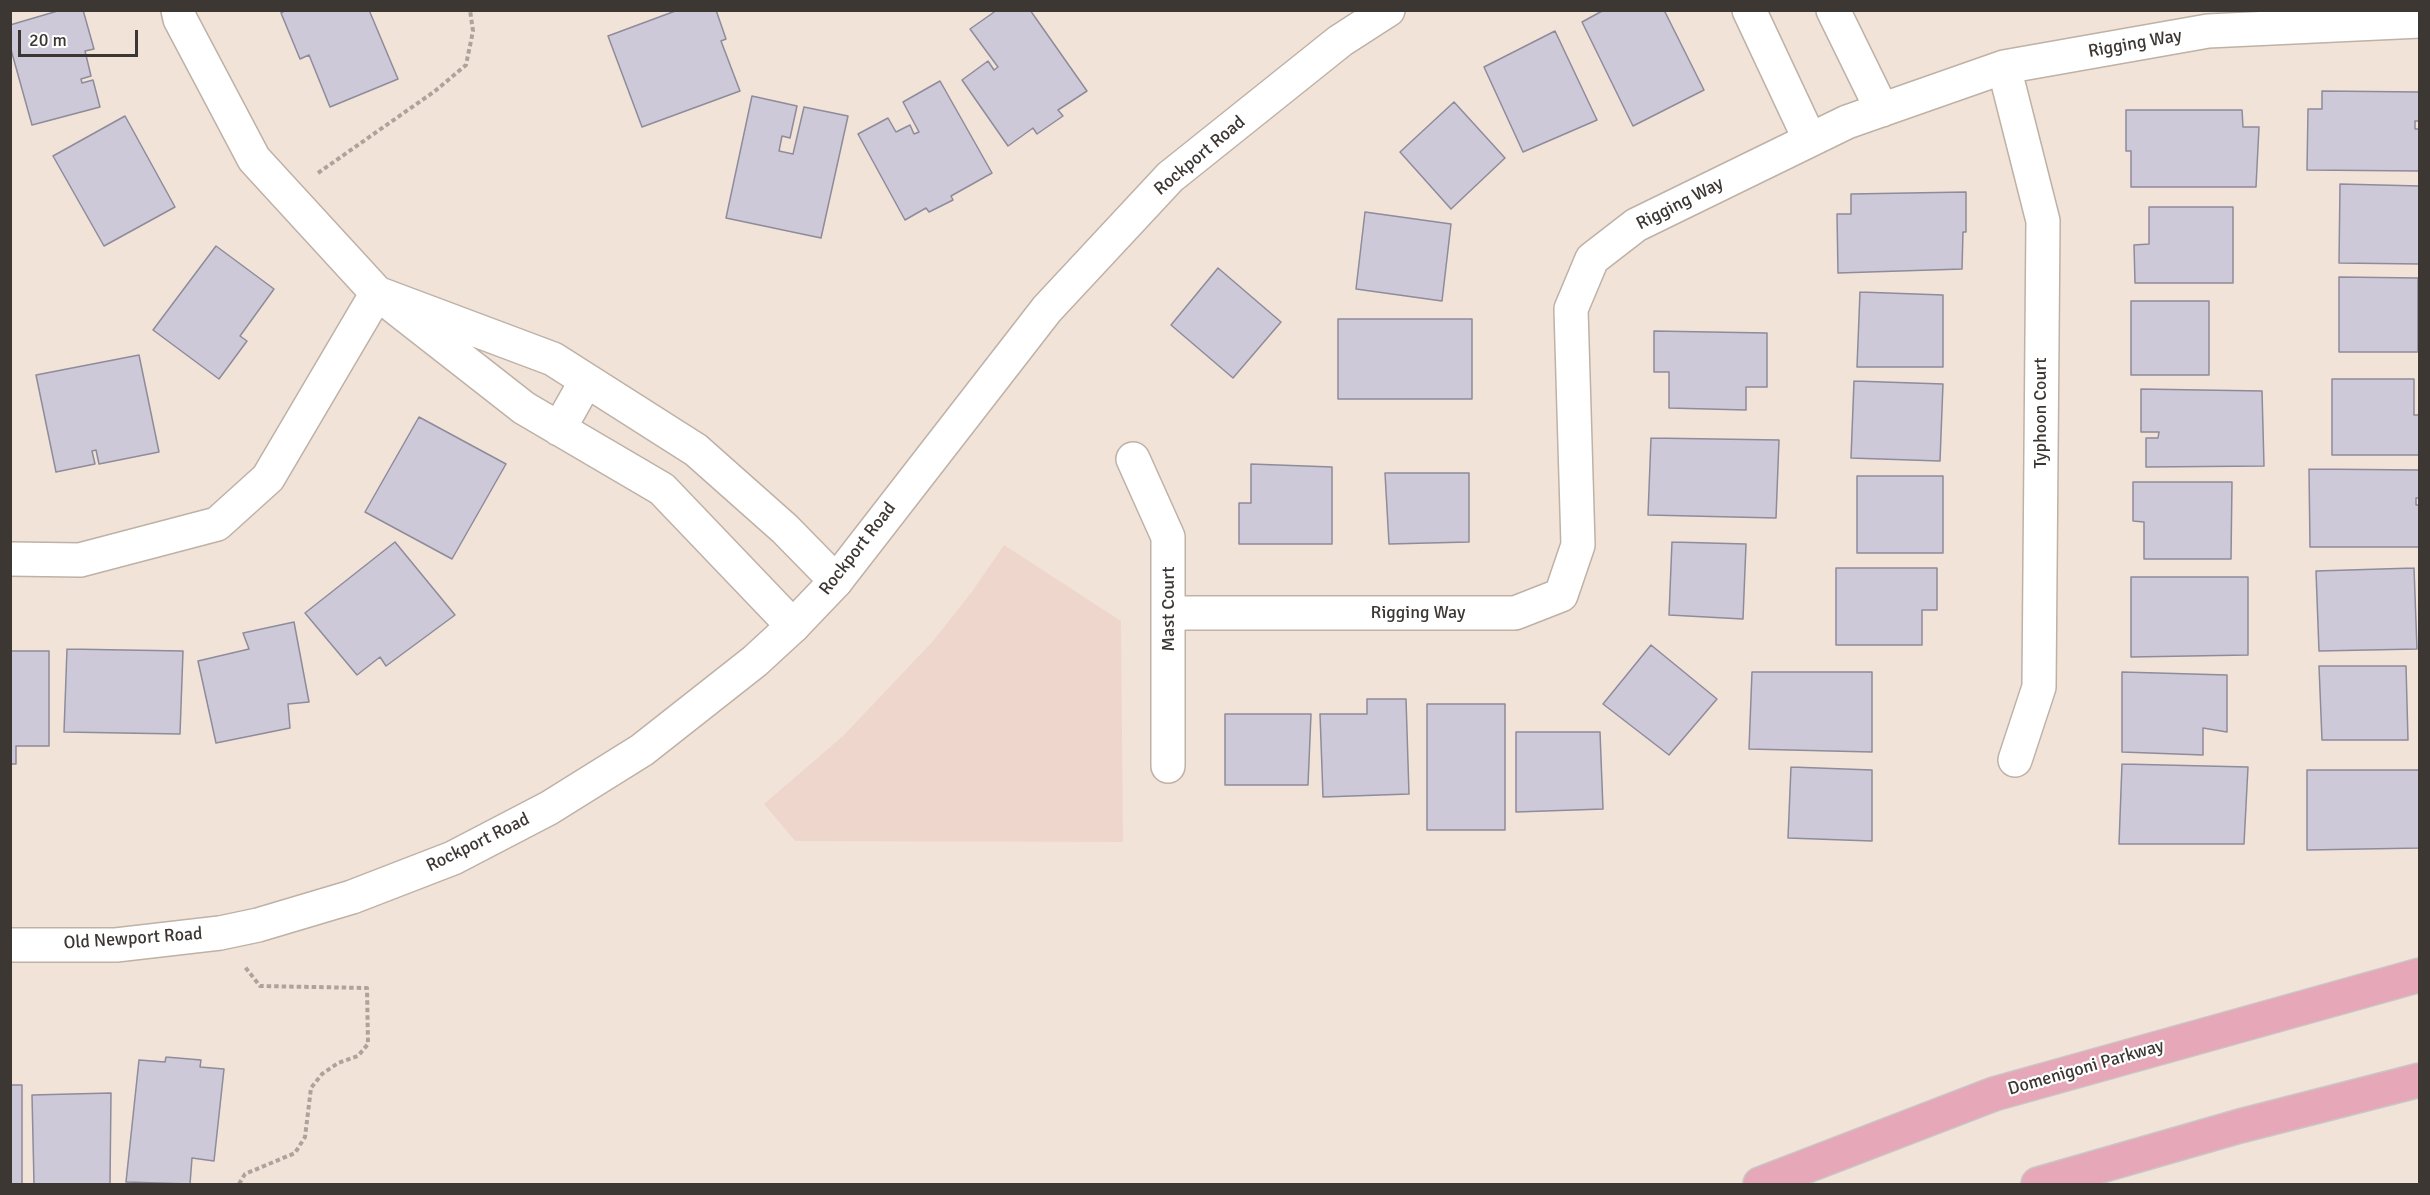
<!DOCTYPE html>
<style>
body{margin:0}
#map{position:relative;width:2430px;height:1195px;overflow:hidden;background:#f1e3d8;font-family:Signika,sans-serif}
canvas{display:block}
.frame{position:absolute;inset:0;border:12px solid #3d3733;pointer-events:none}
.scale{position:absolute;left:18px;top:30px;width:120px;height:27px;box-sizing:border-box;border:3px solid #3d3733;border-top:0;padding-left:8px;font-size:18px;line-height:21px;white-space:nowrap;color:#3d3733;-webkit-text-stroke:4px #fff;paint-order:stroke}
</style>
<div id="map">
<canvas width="2430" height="1195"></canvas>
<div class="frame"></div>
<div class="scale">20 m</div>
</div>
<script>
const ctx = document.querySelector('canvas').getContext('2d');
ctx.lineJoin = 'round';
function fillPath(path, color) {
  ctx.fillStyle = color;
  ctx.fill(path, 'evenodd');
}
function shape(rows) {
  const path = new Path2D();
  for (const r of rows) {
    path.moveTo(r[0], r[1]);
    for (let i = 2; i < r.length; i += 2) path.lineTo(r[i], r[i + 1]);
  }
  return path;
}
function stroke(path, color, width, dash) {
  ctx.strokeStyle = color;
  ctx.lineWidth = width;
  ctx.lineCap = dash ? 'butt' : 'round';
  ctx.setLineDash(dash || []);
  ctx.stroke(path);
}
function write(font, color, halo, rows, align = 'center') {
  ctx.font = font + ' Signika,sans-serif';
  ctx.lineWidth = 4.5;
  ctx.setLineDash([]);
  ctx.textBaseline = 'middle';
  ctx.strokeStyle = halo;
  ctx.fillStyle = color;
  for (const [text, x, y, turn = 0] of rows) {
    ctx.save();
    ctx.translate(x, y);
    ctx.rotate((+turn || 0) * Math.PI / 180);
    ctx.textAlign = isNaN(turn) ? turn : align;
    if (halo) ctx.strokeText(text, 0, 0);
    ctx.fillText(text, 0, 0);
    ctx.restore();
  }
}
fillPath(shape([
 [1004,545,1121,621,1123,842,795,841,764,804,843,736,933,641,971,593]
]), '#efd6cd');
const building = shape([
 [61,10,83,10,94,49,85,51,91,76,81,79,82,83,93,80,100,107,32,125,10,46,10,25,61,10],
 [286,10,369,10,398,79,330,107,309,55,300,59,281,13,286,10],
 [678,10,716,10,726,39,721,41,740,91,642,127,608,36,678,10],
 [997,10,1030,10,1087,91,1058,110,1063,116,1037,134,1033,128,1008,146,962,80,988,61,994,70,998,67,970,29,997,10],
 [1604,10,1664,10,1704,90,1633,126,1582,22,1604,10],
 [1555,31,1597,120,1523,152,1484,67,1555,31],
 [940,81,992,173,951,196,953,200,929,212,926,208,905,220,858,134,888,118,896,132,910,125,914,134,919,132,903,102,940,81],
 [2322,91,2420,92,2420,121,2415,121,2415,129,2420,129,2420,171,2307,170,2308,109,2322,109,2322,91],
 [752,96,797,106,790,138,782,136,779,151,793,154,804,107,848,116,821,238,726,218,752,96],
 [1454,102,1505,158,1451,209,1400,152,1454,102],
 [2126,110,2242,110,2243,127,2259,127,2256,187,2131,187,2131,151,2126,151,2126,110],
 [125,116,175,207,104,246,53,156,125,116],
 [2340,184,2420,186,2420,264,2339,263,2340,184],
 [1966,192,1966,232,1963,232,1962,269,1838,273,1837,214,1851,214,1851,194,1966,192],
 [2149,207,2233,207,2233,283,2135,283,2134,245,2149,244,2149,207],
 [1365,212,1451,224,1442,301,1356,289,1365,212],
 [216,246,274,289,240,336,247,341,219,379,153,330,216,246],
 [1218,268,1281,322,1233,378,1171,325,1218,268],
 [2339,277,2418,278,2418,352,2339,352,2339,277],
 [1860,292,1943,295,1943,367,1857,367,1860,292],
 [2131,301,2209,301,2209,375,2131,375,2131,301],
 [1338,319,1472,319,1472,399,1338,399,1338,319],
 [1654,331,1767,333,1767,387,1746,387,1746,410,1669,408,1669,372,1654,372,1654,331],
 [139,355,159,452,99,464,96,450,92,451,95,464,56,472,36,375,139,355],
 [2332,379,2414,379,2414,415,2420,415,2420,455,2332,455,2332,379],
 [1854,381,1943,384,1940,461,1851,458,1854,381],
 [2141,389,2262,391,2264,466,2146,467,2146,438,2158,438,2159,432,2141,432,2141,389],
 [419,417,506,464,452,559,365,512,419,417],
 [1651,438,1779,440,1776,518,1648,515,1651,438],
 [1251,464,1332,467,1332,544,1239,544,1239,503,1251,503,1251,464],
 [2309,469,2420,470,2420,498,2416,498,2416,505,2420,505,2420,547,2310,547,2309,469],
 [1385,473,1469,473,1469,542,1389,544,1385,473],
 [1857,476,1943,476,1943,553,1857,553,1857,476],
 [2133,482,2232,482,2231,559,2144,559,2144,522,2133,521,2133,482],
 [395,542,455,615,386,666,380,657,357,675,305,613,395,542],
 [1672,542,1746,544,1743,619,1669,615,1672,542],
 [1836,568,1937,568,1937,610,1922,610,1922,645,1836,645,1836,568],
 [2414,568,2417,649,2319,651,2316,571,2414,568],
 [2131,577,2248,577,2248,655,2131,657,2131,577],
 [294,622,309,702,288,704,290,728,216,743,198,661,249,649,243,633,294,622],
 [1651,645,1717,699,1669,755,1603,704,1651,645],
 [67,649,183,651,180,734,64,732,67,649],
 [10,651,49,651,49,746,16,746,16,764,10,764,10,651],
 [2319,666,2406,666,2408,740,2322,740,2319,666],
 [1752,672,1872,672,1872,752,1749,749,1752,672],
 [2122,672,2227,675,2227,732,2203,728,2203,755,2122,752,2122,672],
 [1367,699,1406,699,1409,794,1323,797,1320,714,1367,714,1367,699],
 [1427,704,1505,704,1505,830,1427,830,1427,704],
 [1225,714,1311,714,1308,785,1225,785,1225,714],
 [1516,732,1600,732,1603,809,1516,812,1516,732],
 [2122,764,2248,767,2244,844,2119,844,2122,764],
 [1791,767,1872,770,1872,841,1788,838,1791,767],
 [2307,770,2420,770,2420,848,2307,850,2307,770],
 [166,1057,201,1060,200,1067,224,1069,214,1161,192,1158,190,1184,126,1182,139,1060,165,1062,166,1057],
 [10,1085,22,1085,22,1184,10,1184,10,1085],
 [111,1093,110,1184,34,1184,32,1095,111,1093]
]);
fillPath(building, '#cdc9d9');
stroke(building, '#8e8b9a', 1.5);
const minor = shape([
 [1749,10,1810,140],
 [1833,10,1882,110],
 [2004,67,2043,221,2039,687,2015,760],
 [559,429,586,381],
 [1133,459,1168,537,1168,766],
 [10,559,80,560,217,524,268,478,377,293,254,159,180,19,178,10],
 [1169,613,1515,613,1561,595,1578,545,1571,309,1592,259,1636,225,1847,122,2004,67,2208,31,2420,21],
 [793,626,662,489,524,408,377,293,553,359,696,450,785,529,836,581]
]);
const tertiary = shape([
 [10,945,116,945,220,933,258,925,352,897,453,858,549,808,642,750,755,661,793,626,836,581,1047,309,1170,177,1340,41,1388,10]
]);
const primary = shape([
 [1760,1184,1994,1094,2420,975],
 [2038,1184,2240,1126,2420,1080]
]);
stroke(minor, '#beb1a6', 36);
stroke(tertiary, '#beb1a6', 36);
stroke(primary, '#c9c7c6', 36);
stroke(shape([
 [318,173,435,91,466,65,473,31,470,10],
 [239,1184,245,1174,295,1153,305,1137,311,1088,322,1074,338,1063,358,1056,368,1044,367,988,260,986,245,967]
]), '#aea39b', 4, [4.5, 3]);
stroke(minor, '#fff', 33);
stroke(tertiary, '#fff', 33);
stroke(primary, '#e6a7b9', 33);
write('18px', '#3d3733', '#fff', [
 ["Rigging Way",2135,44,-10],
 ["Rockport Road",1200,156,-40],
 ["Rigging Way",1680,204,-27],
 ["Typhoon Court",2041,413,-90],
 ["Rockport Road",858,549,-52],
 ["Mast Court",1169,609,-90],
 ["Rigging Way",1418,613],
 ["Rockport Road",478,843,-26],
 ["Old Newport Road",133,939,-4],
 ["Domenigoni Parkway",2086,1068,-16]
]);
</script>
